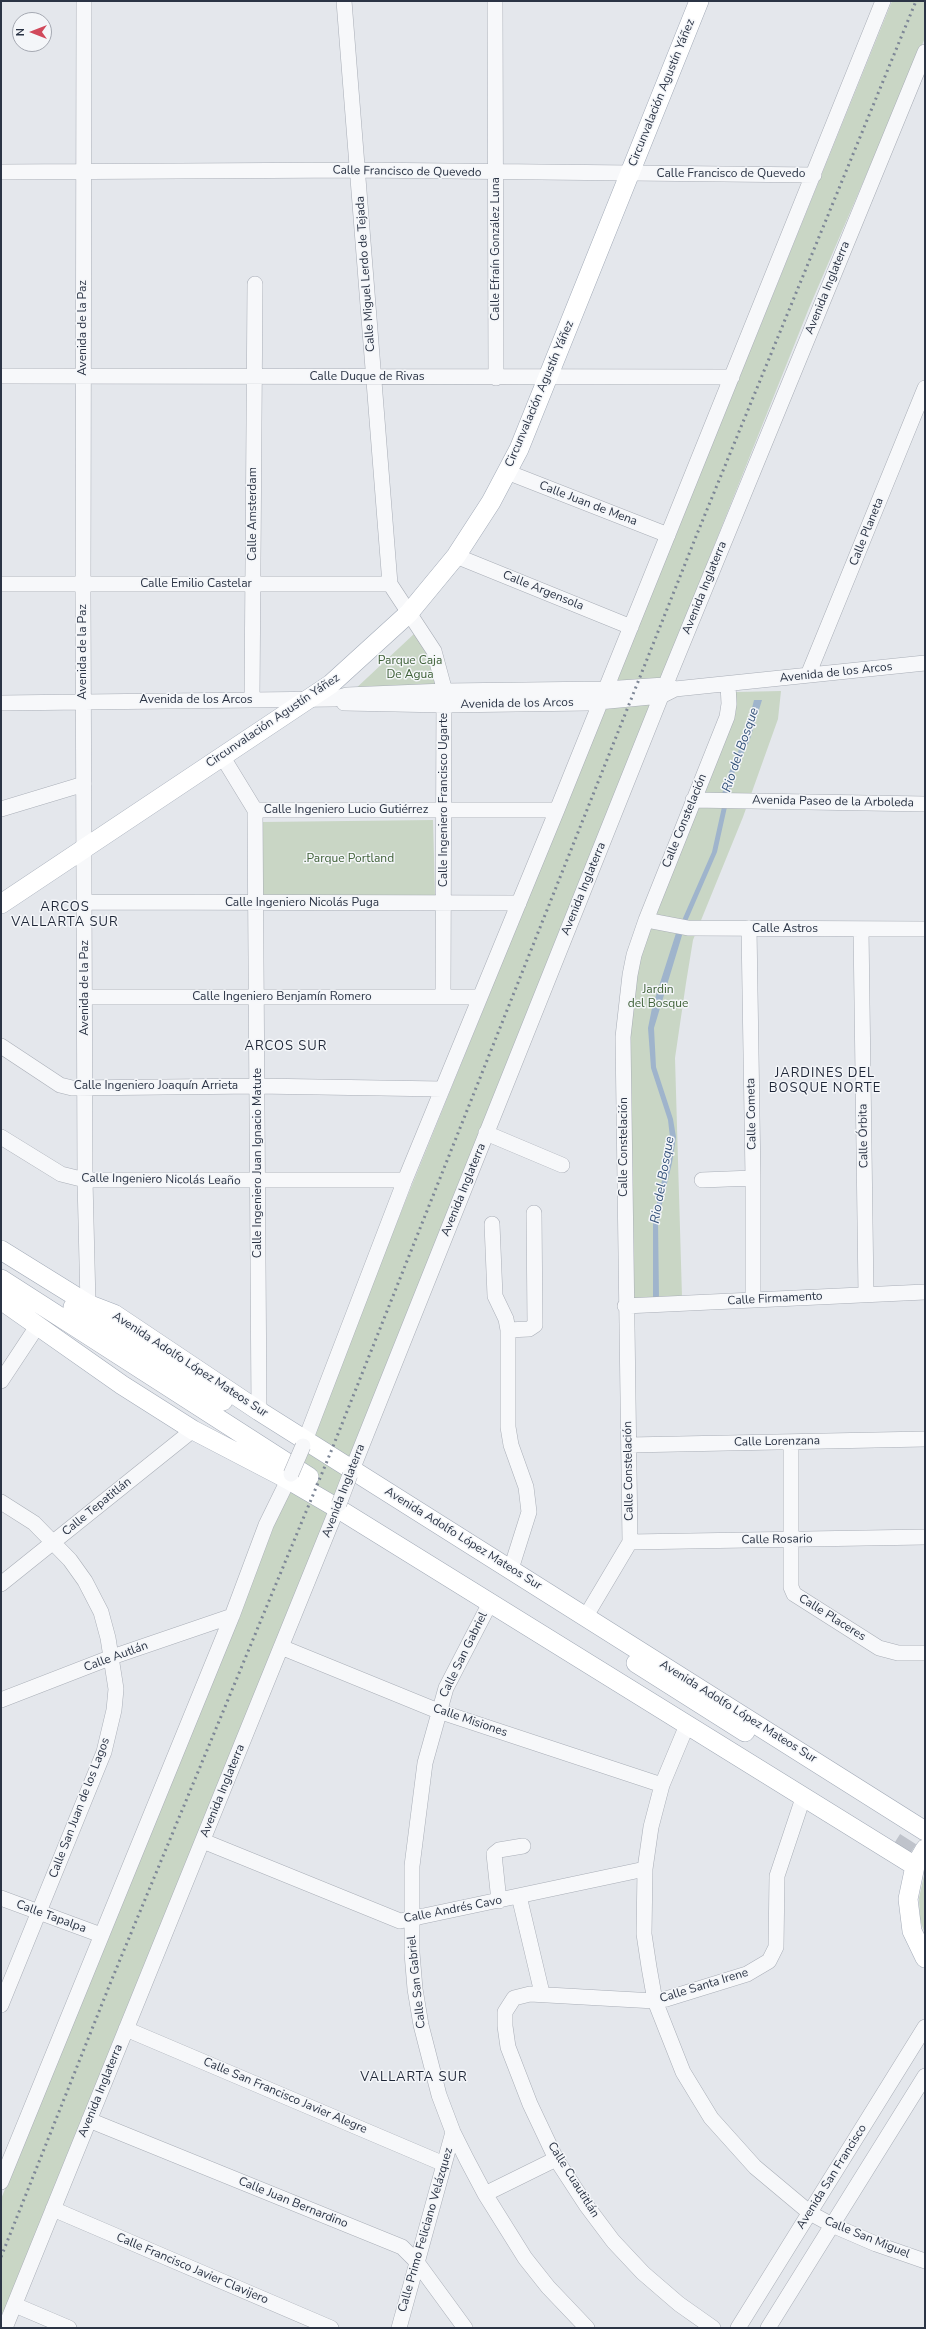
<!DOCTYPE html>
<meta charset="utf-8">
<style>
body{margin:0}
#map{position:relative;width:926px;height:2329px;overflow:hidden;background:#e4e7ec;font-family:"Nunito Sans",sans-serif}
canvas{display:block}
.frame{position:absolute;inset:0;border:2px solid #2b3445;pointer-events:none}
.north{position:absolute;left:12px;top:12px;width:40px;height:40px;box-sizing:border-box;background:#f4f6f9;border:1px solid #a4a8b1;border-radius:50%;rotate:270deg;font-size:11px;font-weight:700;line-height:16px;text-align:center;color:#2b3445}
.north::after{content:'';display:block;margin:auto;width:14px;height:18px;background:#d1495b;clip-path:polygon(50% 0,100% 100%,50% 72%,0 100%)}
</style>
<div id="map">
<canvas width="926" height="2329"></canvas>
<div class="frame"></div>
<div class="north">N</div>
</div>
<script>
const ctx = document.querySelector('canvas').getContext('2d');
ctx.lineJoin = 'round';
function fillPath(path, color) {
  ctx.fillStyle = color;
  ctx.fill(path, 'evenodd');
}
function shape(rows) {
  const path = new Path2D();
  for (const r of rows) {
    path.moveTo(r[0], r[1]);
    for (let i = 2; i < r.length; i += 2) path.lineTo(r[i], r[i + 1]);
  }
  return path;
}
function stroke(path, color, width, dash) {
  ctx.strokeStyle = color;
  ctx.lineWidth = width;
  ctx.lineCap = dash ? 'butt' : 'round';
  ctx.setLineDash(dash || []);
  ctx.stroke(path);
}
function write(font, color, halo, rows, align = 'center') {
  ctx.font = font + ' "Nunito Sans",sans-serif';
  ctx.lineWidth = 3;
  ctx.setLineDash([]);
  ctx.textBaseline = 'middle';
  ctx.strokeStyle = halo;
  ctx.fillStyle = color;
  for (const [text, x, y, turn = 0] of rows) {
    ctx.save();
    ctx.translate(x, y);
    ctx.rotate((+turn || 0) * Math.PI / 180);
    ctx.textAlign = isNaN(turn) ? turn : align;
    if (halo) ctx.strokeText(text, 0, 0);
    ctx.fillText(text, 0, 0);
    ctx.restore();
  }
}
fillPath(shape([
 [892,1,925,1,925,38,809,308,326,1518,1,2322,1,2199],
 [415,633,422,641,442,689,352,692],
 [781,691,778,719,743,817,693,940,686,983,675,1058,682,1297,632,1306,629,1028,639,957,736,712,736,692],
 [433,820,435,896,263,897,262,822],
 [925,1871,925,1934,920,1920,919,1898]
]), '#c9d6c5');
fillPath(shape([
 [754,700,762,700,750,739,733,776,729,795,722,794,728,775,746,733],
 [722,807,727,807,717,852,685,926,680,925,712,852],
 [677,930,683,932,654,1028,656,1067,673,1119,676,1137,672,1163,658,1220,659,1298,653,1300,653,1220,668,1154,670,1137,668,1120,651,1068,648,1028,652,1008]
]), '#9fb4cc');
stroke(shape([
 [895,1842,925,1861]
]), '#bfc3cb', 19, [19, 10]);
const minor = shape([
 [84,1,83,592,85,1180,88,1304],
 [344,1,390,584,434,651,444,688,443,997],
 [495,1,496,378],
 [1,172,358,170,814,175],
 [1,376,732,377],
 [507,472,668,535],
 [456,556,631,627],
 [1,584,390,584],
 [808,675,925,388],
 [252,700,255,284],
 [1,703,334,699,347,695,445,691,605,689,665,685,673,688],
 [344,703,445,705,588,703,661,696,675,689,925,663],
 [222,756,255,810,259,1411],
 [693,800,925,804],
 [1,809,84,784],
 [255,810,557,810],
 [85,902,519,903],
 [646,920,688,928,925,929],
 [749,928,753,1178,753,1300],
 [861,929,866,1294],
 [85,997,480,997],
 [1,1046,60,1085,72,1088,257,1086,442,1089],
 [486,1133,562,1165],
 [1,1137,61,1174,85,1180,405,1180],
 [702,1180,753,1178],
 [492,1224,495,1296,506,1319,508,1330,508,1427,511,1445,526,1487,529,1512,511,1569],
 [625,1306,925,1292],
 [508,1330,529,1329,535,1325,534,1213],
 [1,1381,38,1325],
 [791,1442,791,1587,794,1594,879,1648,898,1653,925,1653],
 [629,1445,925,1439],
 [303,1446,405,1180,557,810,883,1],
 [350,1475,670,674,925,52],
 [1,1502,34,1523,70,1560,85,1581,101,1612,108,1638,116,1689,114,1710,104,1752,1,2005],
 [630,1542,925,1537],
 [1,1584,193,1430],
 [490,1603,446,1688,425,1763,412,1866,412,1953,415,1989,421,2025,439,2095,453,2132,467,2160,485,2194,525,2258,548,2287,587,2328],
 [586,1616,630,1542,623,1037,630,975,634,955,646,920,727,717,729,704,728,684],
 [281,1647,438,1711,662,1785],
 [1,1700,112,1657,232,1616],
 [687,1725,662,1785,651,1827,645,1869,644,1934,649,1967,655,2001,683,2072,711,2118,755,2167,810,2213,832,2225,876,2244,925,2261],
 [203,1841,400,1921,645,1869],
 [519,1896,542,1993],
 [1,1898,101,1935],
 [499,1901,494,1854,499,1850,523,1846],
 [126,2029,444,2164],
 [89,2120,402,2247,416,2261,465,2328],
 [1,2182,232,1616,266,1525,291,1474],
 [485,2194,556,2159],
 [53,2209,331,2328],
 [15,2305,69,2328],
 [5,2328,339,1504],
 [399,2328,453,2132],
 [713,2328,679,2304,643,2273,613,2241,586,2205,556,2159,530,2104,508,2047,505,2026,505,2012,514,1998,530,1994,655,2001,666,1999,747,1974,769,1961,776,1947,777,1876,803,1798],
 [738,2328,925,2027],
 [768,2328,925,2076]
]);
const major = shape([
 [1,904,331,684,409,613,456,556,491,502,519,449,699,1],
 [1,1250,88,1304,114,1314,259,1411,925,1831],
 [1,1279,309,1477],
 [1,1300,122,1385,193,1430,289,1480,337,1508,915,1866],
 [73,1307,223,1401],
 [636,1663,745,1732],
 [925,1849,915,1866,908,1899,912,1931,925,1958]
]);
stroke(minor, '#a9aeb7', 16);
stroke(major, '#a3abb8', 20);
stroke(minor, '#f7f8fa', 15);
stroke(major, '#fff', 19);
stroke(shape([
 [1,2257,112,1979,330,1454,697,534,916,1]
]), '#7d8696', 3, [2, 4]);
const minorBridge = shape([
 [291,1474,303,1446],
 [339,1504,350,1475]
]);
stroke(minorBridge, '#a9aeb7', 16, []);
stroke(minorBridge, '#f7f8fa', 15);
write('12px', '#2b3445', '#f4f6f9', [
 ["Circunvalación Agustín Yáñez",662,93,-68],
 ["Calle Francisco de Quevedo",407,172,1],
 ["Calle Francisco de Quevedo",731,174],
 ["Calle Efraín González Luna",496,249,-90],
 ["Calle Miguel Lerdo de Tejada",366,274,-94],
 ["Avenida Inglaterra",828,288,-68],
 ["Avenida de la Paz",83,328,-90],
 ["Calle Duque de Rivas",367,377],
 ["Circunvalación Agustín Yáñez",540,394,-67],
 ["Calle Juan de Mena",588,504,21],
 ["Calle Amsterdam",253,514,-90],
 ["Calle Planeta",867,532,-68],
 ["Calle Emilio Castelar",196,584],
 ["Avenida Inglaterra",705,588,-68],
 ["Calle Argensola",543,591,22],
 ["Avenida de la Paz",83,652,-90],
 ["Avenida de los Arcos",836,673,-6],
 ["Avenida de los Arcos",196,700],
 ["Avenida de los Arcos",517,704,-1],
 ["Circunvalación Agustín Yáñez",273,721,-34],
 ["Calle Ingeniero Francisco Ugarte",444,800,-90],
 ["Avenida Paseo de la Arboleda",833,802,1],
 ["Calle Ingeniero Lucio Gutiérrez",346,810],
 ["Calle Constelación",685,821,-68],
 ["Avenida Inglaterra",584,889,-68],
 ["Calle Ingeniero Nicolás Puga",302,903],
 ["Calle Astros",785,929],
 ["Avenida de la Paz",85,988,-90],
 ["Calle Ingeniero Benjamín Romero",282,997],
 ["Calle Ingeniero Joaquín Arrieta",156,1086],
 ["Calle Cometa",752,1114,-91],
 ["Calle Órbita",864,1136,-91],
 ["Calle Constelación",624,1147,-90],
 ["Calle Ingeniero Juan Ignacio Matute",258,1163,-90],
 ["Calle Ingeniero Nicolás Leaño",161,1180,1],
 ["Avenida Inglaterra",464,1190,-68],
 ["Calle Firmamento",775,1299,-3],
 ["Avenida Adolfo López Mateos Sur",190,1365,33],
 ["Calle Lorenzana",777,1442,-1],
 ["Calle Constelación",629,1471,-91],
 ["Avenida Inglaterra",344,1491,-69],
 ["Calle Tepatitlán",97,1507,-39],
 ["Avenida Adolfo López Mateos Sur",463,1539,32],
 ["Calle Rosario",777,1540,-1],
 ["Calle Placeres",832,1618,32],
 ["Calle San Gabriel",464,1655,-64],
 ["Calle Autlán",116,1657,-20],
 ["Avenida Adolfo López Mateos Sur",738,1712,32],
 ["Calle Misiones",470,1721,19],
 ["Avenida Inglaterra",223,1791,-68],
 ["Calle San Juan de los Lagos",80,1808,-69],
 ["Calle Andrés Cavo",453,1910,-11],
 ["Calle Tapalpa",51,1917,20],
 ["Calle San Gabriel",417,1982,-96],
 ["Calle Santa Irene",704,1986,-17],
 ["Avenida Inglaterra",101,2091,-68],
 ["Calle San Francisco Javier Alegre",285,2096,23],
 ["Avenida San Francisco",832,2177,-58],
 ["Calle Cuautitlán",573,2180,58],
 ["Calle Juan Bernardino",293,2203,22],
 ["Calle Primo Feliciano Velázquez",426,2230,-74],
 ["Calle San Miguel",867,2238,22],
 ["Calle Francisco Javier Clavijero",192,2269,23]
]);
write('12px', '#3f6138', '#f4f6f9', [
 ["Parque Caja",410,661],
 ["De Agua",410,675],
 [".Parque Portland",349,859],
 ["Jardin",658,990],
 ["del Bosque",658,1004]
]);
write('italic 13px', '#34527a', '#f4f6f9', [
 ["Rio del Bosque",741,750,-71],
 ["Rio del Bosque",663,1180,-80]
]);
ctx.letterSpacing = '1px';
write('13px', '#1d2536', '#f4f6f9', [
 ["ARCOS",65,908],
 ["VALLARTA SUR",65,923],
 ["ARCOS SUR",286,1047],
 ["JARDINES DEL",825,1074],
 ["BOSQUE NORTE",825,1089],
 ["VALLARTA SUR",414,2078]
]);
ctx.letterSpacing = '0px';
</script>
